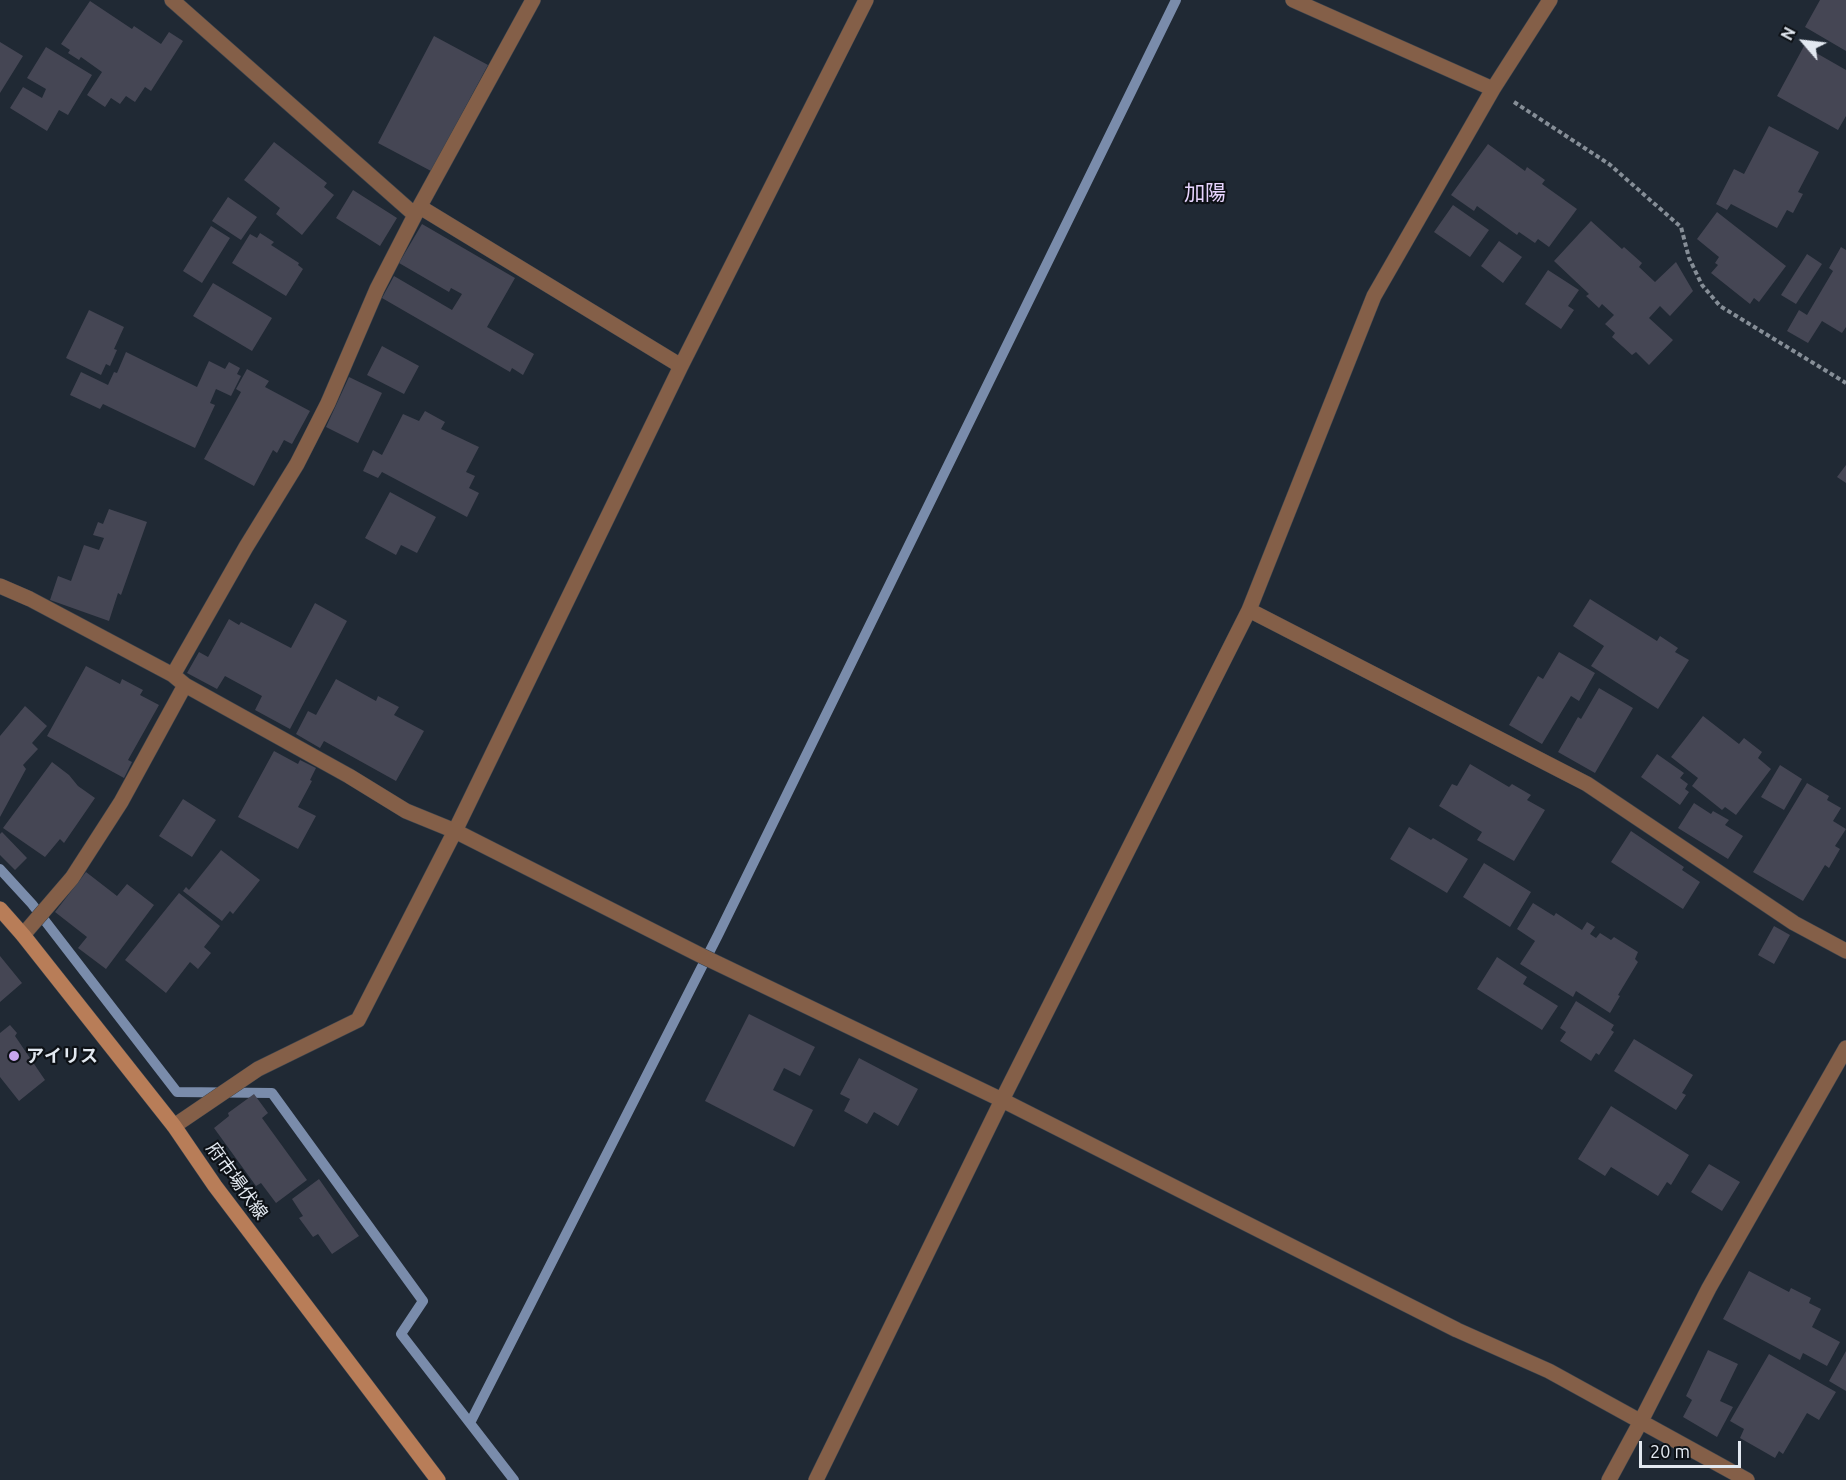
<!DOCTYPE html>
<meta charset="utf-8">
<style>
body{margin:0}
#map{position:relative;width:1846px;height:1480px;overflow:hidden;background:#202934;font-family:Ubuntu,sans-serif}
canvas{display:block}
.north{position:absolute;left:1774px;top:12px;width:60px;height:60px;-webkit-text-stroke:4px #0d1116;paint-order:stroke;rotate:298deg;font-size:16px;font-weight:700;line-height:24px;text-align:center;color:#e2e8f0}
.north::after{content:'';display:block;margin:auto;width:21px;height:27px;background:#e2e8f0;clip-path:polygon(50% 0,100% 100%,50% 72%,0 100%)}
.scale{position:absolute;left:1639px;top:1441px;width:102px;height:27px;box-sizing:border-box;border:3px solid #e2e8f0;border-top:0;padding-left:8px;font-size:18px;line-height:21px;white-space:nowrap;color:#e2e8f0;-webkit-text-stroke:4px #0d1116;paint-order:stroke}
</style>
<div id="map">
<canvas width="1846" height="1480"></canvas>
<div class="north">N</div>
<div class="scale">20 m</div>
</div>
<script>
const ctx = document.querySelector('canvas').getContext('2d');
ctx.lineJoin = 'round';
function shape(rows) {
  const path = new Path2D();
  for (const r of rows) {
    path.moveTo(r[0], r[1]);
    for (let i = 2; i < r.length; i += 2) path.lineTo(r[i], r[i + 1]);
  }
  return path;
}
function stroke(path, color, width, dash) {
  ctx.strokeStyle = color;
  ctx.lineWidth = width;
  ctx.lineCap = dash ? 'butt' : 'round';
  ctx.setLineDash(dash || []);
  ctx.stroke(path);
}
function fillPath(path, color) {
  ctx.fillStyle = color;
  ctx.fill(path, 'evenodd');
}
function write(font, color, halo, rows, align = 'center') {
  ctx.font = font + ' Ubuntu,"Noto Sans JP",sans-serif';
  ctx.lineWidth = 4.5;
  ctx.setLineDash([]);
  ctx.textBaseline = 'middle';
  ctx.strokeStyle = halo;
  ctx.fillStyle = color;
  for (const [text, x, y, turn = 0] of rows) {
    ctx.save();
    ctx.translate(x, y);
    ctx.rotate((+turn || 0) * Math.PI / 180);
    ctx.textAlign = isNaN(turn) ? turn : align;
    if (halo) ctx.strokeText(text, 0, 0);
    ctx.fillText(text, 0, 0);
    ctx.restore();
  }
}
stroke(shape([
 [0,869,32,904,177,1092,272,1093,423,1301,401,1334,514,1480],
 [470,1423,718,935,1176,0]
]), '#7a8cab', 10);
fillPath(shape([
 [1820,0,1846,0,1846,51,1805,27],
 [90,1,132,29,134,26,161,44,169,32,183,41,151,91,145,87,135,102,126,96,120,104,111,98,105,107,87,95,102,72,81,57,79,60,68,53,70,50,61,44],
 [434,36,488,65,431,171,378,143],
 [0,42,23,56,0,93],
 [1804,46,1846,70,1846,116,1838,130,1777,96],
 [46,47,92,75,68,115,59,110,47,131,10,108,23,87,42,98,46,89,27,78],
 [1769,126,1819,152,1798,192,1803,194,1793,213,1787,210,1777,228,1731,204,1727,210,1716,204,1734,169,1744,174],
 [274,142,327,183,324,187,334,195,302,235,276,214,280,208,244,180],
 [1488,144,1525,171,1527,167,1545,180,1542,184,1577,209,1549,247,1538,239,1535,243,1519,232,1517,235,1477,206,1474,211,1451,195],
 [353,190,397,218,380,246,336,218],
 [228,197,257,217,241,240,212,221],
 [1453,205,1489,230,1470,257,1434,232],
 [1717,212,1786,266,1759,302,1754,298,1750,304,1711,273,1718,265,1715,263,1719,257,1697,239],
 [1591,221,1622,249,1624,247,1642,263,1639,267,1655,282,1676,262,1693,291,1670,316,1660,306,1649,318,1673,340,1649,365,1636,352,1632,355,1612,337,1615,333,1605,324,1614,315,1602,304,1599,308,1586,296,1589,294,1554,261],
 [422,224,515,278,487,327,534,354,523,375,512,368,510,372,382,298,394,276,452,310,462,294,451,288,449,292,399,263],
 [211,226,230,238,202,283,183,271],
 [260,233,274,242,271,245,299,263,298,265,303,269,286,296,232,263,250,234,257,238],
 [1499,241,1522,257,1503,283,1481,266],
 [1841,247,1846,250,1846,327,1842,333,1822,321,1808,343,1787,331,1799,310,1807,315,1833,271,1829,268],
 [1807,254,1822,264,1796,304,1781,295],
 [1548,270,1579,290,1568,306,1574,310,1561,329,1525,304],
 [213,283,272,318,252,351,193,316],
 [89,310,124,327,114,349,117,350,110,366,106,364,101,375,66,358],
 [382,346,419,366,404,394,367,375],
 [126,352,197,387,209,361,225,369,229,362,240,368,237,374,241,376,231,396,216,389,210,403,215,405,195,448,103,404,100,409,70,395,81,372,108,385,114,372,117,373],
 [247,369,269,381,265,387,310,411,292,444,284,440,277,453,273,450,254,486,204,459,241,392,236,389],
 [349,377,382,393,358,443,326,427],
 [425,411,445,422,441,429,479,447,466,472,475,476,469,488,479,493,467,517,382,472,378,478,363,471,373,450,382,455,403,414,419,421],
 [1846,465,1846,483,1837,477],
 [390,492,436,517,417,553,401,545,396,555,365,538],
 [109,509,147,522,121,595,118,593,109,621,50,600,58,576,71,581,84,545,99,550,104,538,93,535,98,522,103,524],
 [1590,599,1657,641,1660,636,1678,648,1675,652,1689,660,1658,709,1591,666,1604,646,1573,626],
 [315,603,347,621,290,729,255,710,262,696,225,676,217,689,187,673,199,652,208,657,229,619,239,625,241,622,291,648],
 [1559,652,1595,673,1579,701,1571,696,1542,744,1509,725,1538,676,1543,679],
 [86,666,120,684,122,679,143,690,140,695,159,705,128,760,132,762,124,778,47,736],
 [336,679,376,701,378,696,399,707,394,715,424,731,396,781,324,741,320,748,296,734,308,711,316,715],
 [1599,688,1633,708,1595,773,1558,752,1578,717,1581,719],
 [25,706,47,726,32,743,38,749,23,765,26,769,0,817,0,736],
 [1703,716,1739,744,1744,738,1762,752,1758,758,1771,769,1736,815,1725,807,1722,810,1692,786,1698,778,1671,757],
 [274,751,298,764,300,760,316,768,310,780,312,781,298,807,316,816,298,849,238,817],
 [1657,754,1684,773,1680,778,1688,784,1685,789,1689,792,1680,805,1641,777],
 [52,762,69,775,78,786,95,798,64,843,60,839,45,857,3,828],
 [1470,764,1509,787,1512,784,1531,795,1527,800,1545,810,1514,861,1477,840,1482,832,1439,806,1452,784,1457,786],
 [1780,765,1802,779,1784,810,1761,797],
 [1807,783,1829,796,1827,800,1841,808,1833,821,1846,829,1835,846,1840,849,1829,868,1825,865,1803,901,1753,872],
 [183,799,216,820,192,857,159,836],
 [1694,803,1711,814,1713,811,1729,820,1725,825,1743,836,1728,859,1678,828],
 [1409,827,1431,840,1433,838,1468,859,1447,893,1390,859],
 [1631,831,1684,867,1682,870,1700,882,1683,909,1611,862],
 [2,832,27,858,15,870,0,855,0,834],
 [221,850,260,880,233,914,230,911,222,921,183,891,186,887,189,890],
 [1484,863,1531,892,1510,927,1463,897],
 [86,872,117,896,127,884,154,905,106,969,78,948,87,937,55,912],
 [179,893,220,926,204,947,211,953,198,969,190,962,166,993,125,960],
 [1533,903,1554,916,1556,913,1582,930,1587,922,1595,927,1590,934,1596,938,1600,933,1611,940,1614,937,1638,952,1635,959,1638,962,1618,995,1620,996,1610,1013,1576,991,1573,997,1520,964,1535,941,1517,929],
 [1774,926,1790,935,1774,964,1758,955],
 [0,956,22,983,0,1002],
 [1497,957,1527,977,1523,984,1558,1006,1542,1030,1477,989],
 [1576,1001,1614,1025,1611,1030,1614,1032,1599,1055,1596,1053,1591,1061,1560,1041,1566,1032,1560,1028],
 [749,1014,815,1047,800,1076,784,1068,773,1090,813,1110,794,1147,705,1101],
 [10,1025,17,1033,15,1036,45,1080,19,1101,0,1077,0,1033],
 [1634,1039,1693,1075,1682,1093,1686,1095,1676,1110,1614,1071],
 [859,1058,918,1089,898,1126,874,1112,867,1124,844,1111,850,1099,840,1094],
 [254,1094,268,1113,262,1118,307,1180,276,1203,261,1183,256,1186,214,1128,229,1116,228,1113],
 [1611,1106,1689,1155,1671,1185,1667,1182,1658,1196,1611,1167,1605,1176,1578,1159],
 [1709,1164,1740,1182,1722,1211,1691,1192],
 [319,1179,359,1236,332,1254,318,1234,313,1237,299,1218,303,1216,292,1199],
 [1749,1271,1789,1292,1791,1288,1811,1298,1809,1303,1821,1309,1812,1327,1840,1342,1827,1366,1803,1353,1800,1360,1723,1319],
 [1708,1350,1738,1364,1720,1401,1733,1407,1717,1437,1683,1417,1692,1400,1686,1396],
 [1846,1351,1846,1391,1829,1381],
 [1769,1354,1836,1392,1819,1420,1807,1413,1783,1454,1779,1451,1775,1458,1740,1438,1744,1429,1730,1421]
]), '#454654');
const minor = shape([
 [172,0,415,215],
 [1293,0,1493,89],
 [420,207,681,366],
 [0,586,30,599,173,675,185,685,349,776,406,811,455,831,700,955,1002,1100,1457,1330,1549,1371,1747,1480],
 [1249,610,1587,784,1794,923,1846,951],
 [173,675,246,547,297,464,328,403,377,289,415,215,533,0],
 [23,935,72,878,121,802,185,685],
 [174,1126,258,1069,358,1020,455,831,681,366,866,0],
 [816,1480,1002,1100,1249,610,1374,296,1493,89,1550,0],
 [1609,1480,1641,1421,1709,1288,1846,1048]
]);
const secondary = shape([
 [0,909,23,935,174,1126,215,1186,438,1480]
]);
stroke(minor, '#3b444e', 16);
stroke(secondary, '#3b444e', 16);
stroke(shape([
 [1514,102,1609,164,1681,227,1689,258,1702,285,1720,306,1846,383]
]), '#868e97', 4, [4.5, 3]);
stroke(minor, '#845f48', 15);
stroke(secondary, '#b87d58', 15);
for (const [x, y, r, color] of [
 [14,1056,6,"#c8a5ee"]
]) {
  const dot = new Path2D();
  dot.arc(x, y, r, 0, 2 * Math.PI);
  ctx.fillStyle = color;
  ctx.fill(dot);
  stroke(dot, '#0d1116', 2);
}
write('bold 18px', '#e2e8f0', '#0d1116', [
 ["アイリス",26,1056]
], 'left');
write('18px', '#e2e8f0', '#0d1116', [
 ["府市場伏線",237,1181,54]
]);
write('21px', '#e7d4fe', '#0d1116', [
 ["加陽",1205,193]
]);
</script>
